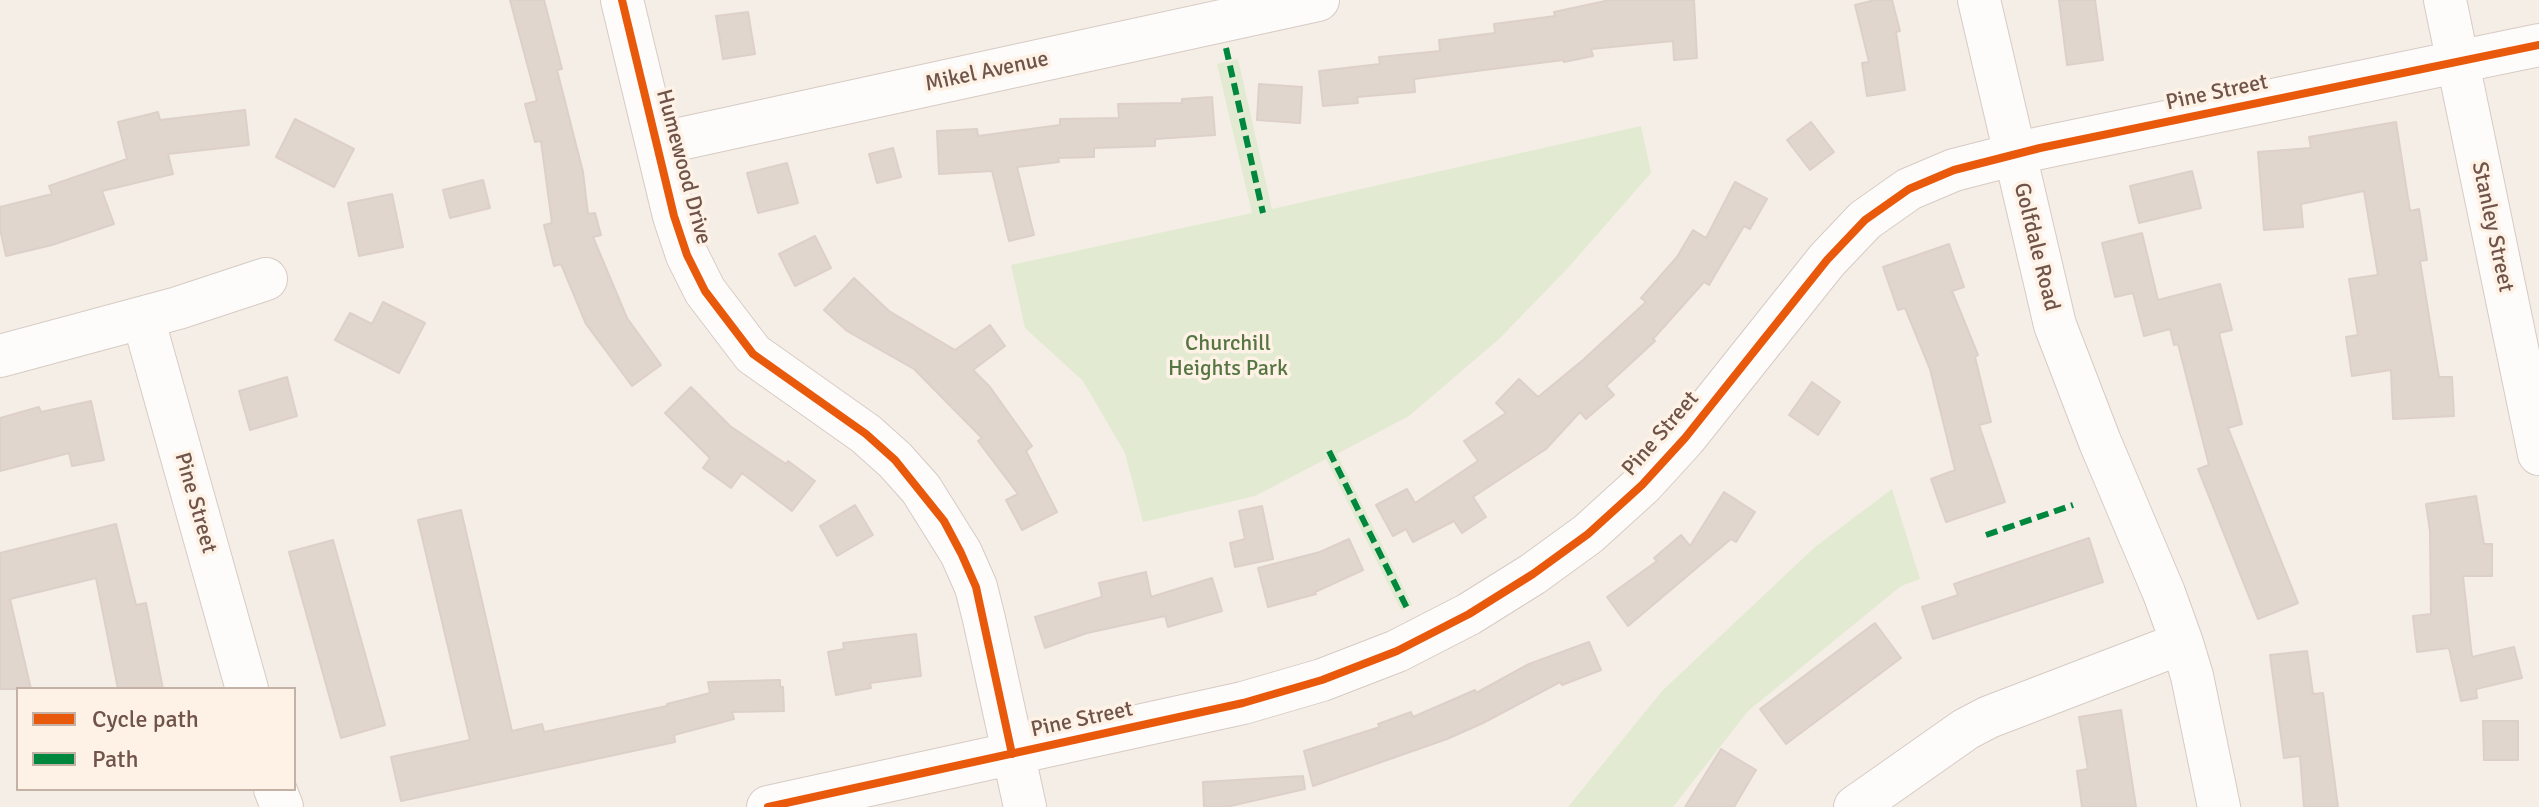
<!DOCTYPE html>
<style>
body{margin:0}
#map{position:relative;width:2539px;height:807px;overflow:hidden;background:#f5eee6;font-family:Signika,sans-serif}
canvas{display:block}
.legend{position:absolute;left:16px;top:687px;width:280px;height:104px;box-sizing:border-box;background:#fef2e6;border:2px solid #c5b2a7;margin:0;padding:10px 14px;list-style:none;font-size:24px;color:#705349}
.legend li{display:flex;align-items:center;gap:16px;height:40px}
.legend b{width:40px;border:2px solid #c5b2a7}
</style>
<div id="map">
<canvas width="2539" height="807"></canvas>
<ul class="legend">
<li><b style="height:10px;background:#e8590c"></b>Cycle path</li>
<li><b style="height:10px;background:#00873e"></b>Path</li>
</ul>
</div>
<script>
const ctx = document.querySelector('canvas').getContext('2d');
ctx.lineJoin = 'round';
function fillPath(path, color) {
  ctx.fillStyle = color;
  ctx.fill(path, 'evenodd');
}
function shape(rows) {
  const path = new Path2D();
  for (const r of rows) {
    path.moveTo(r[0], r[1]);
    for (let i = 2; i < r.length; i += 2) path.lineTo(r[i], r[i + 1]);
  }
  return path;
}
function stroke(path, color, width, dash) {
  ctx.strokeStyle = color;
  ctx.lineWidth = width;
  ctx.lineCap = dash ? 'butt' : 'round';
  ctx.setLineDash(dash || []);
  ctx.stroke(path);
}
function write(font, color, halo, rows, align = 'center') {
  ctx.font = font + ' Signika,sans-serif';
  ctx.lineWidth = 7;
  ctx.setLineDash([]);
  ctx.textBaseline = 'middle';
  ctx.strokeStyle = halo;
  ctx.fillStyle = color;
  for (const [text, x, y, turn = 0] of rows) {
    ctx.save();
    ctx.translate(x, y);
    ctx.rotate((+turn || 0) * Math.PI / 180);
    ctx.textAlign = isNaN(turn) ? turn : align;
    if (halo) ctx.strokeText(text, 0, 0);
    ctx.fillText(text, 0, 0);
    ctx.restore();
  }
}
fillPath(shape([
 [1238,59,1272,209,1641,126,1651,173,1567,269,1499,339,1409,416,1337,454,1412,605,1401,610,1326,459,1255,496,1143,522,1125,453,1083,381,1025,328,1011,265,1252,213,1217,64],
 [1892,489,1920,579,1901,586,1748,711,1673,807,1568,807,1662,691,1815,547]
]), '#e2ead1');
const building = shape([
 [510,0,544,0,562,69,557,70,583,172,588,214,595,213,601,235,593,237,627,318,661,365,632,386,586,324,561,264,554,266,544,225,552,223,541,141,535,142,525,104,537,101,510,0],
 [1610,0,1694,0,1697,58,1674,60,1673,41,1591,49,1593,56,1564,62,1563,60,1414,79,1415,92,1357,97,1358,103,1323,106,1319,71,1380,64,1379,57,1440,51,1439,40,1495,33,1494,24,1555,16,1554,12,1610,0],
 [1875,0,1892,0,1900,31,1896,32,1905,90,1867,96,1862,63,1869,62,1855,5,1875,0],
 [2059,0,2095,0,2103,60,2067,65,2059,0],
 [748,12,755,54,723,59,716,16,748,12],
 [1259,84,1302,87,1300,123,1257,120,1259,84],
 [1212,97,1215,135,1155,139,1155,146,1094,148,1094,157,1058,158,1059,162,1017,167,1034,235,1009,241,992,171,939,174,937,131,977,129,978,136,1060,125,1060,119,1119,118,1118,104,1182,103,1182,99,1212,97],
 [245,110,249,145,168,154,173,174,102,191,114,224,52,245,6,256,0,229,0,207,52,194,49,186,127,159,118,122,158,112,160,120,245,110],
 [295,119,354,149,334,187,276,157,295,119],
 [1811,122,1834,152,1810,170,1787,140,1811,122],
 [2396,122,2410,211,2419,209,2427,260,2420,261,2439,377,2452,377,2454,416,2393,419,2391,370,2352,376,2346,337,2358,335,2349,279,2378,275,2364,191,2301,204,2303,227,2264,230,2258,152,2311,148,2309,137,2396,122],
 [893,148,901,177,877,183,869,154,893,148],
 [787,163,798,203,758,213,747,173,787,163],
 [2192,171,2201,208,2139,223,2130,186,2192,171],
 [483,180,490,208,450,218,443,190,483,180],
 [1735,182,1767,199,1750,229,1744,226,1709,285,1704,282,1653,339,1655,341,1606,386,1614,395,1586,419,1580,412,1546,449,1473,497,1486,517,1462,533,1454,521,1413,542,1406,529,1393,536,1376,505,1407,489,1415,503,1478,461,1464,441,1506,413,1496,403,1519,379,1538,397,1583,360,1646,302,1641,298,1677,257,1693,230,1706,238,1735,182],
 [392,194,403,247,359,256,348,203,392,194],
 [2142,233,2158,300,2220,284,2232,330,2219,333,2242,424,2228,428,2298,603,2258,619,2198,469,2209,465,2178,344,2174,345,2170,329,2144,336,2133,293,2115,297,2102,243,2142,233],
 [815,236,831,268,795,286,779,254,815,236],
 [1949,244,1964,287,1952,291,1978,355,1975,357,1991,422,1979,425,2005,502,1946,522,1931,479,1955,470,1930,369,1905,308,1898,310,1883,267,1949,244],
 [854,278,889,311,955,350,990,325,1005,346,973,370,990,387,1032,446,1026,451,1057,512,1022,530,1006,500,1018,494,978,441,982,438,914,369,847,331,824,310,854,278],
 [383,302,425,323,399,373,335,340,350,313,372,324,383,302],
 [287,377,297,416,250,430,239,391,287,377],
 [1812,382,1840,402,1818,435,1789,415,1812,382],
 [691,387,730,426,786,464,788,461,815,481,792,511,742,473,731,488,703,468,710,458,665,413,691,387],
 [91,401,104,460,72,466,69,453,0,471,0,418,39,407,41,412,91,401],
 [1724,492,1755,512,1736,542,1731,539,1628,626,1607,597,1657,561,1654,558,1681,535,1690,546,1724,492],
 [2476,496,2484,544,2492,544,2492,576,2463,576,2472,657,2514,647,2522,678,2476,689,2477,698,2461,701,2449,648,2417,652,2413,616,2431,614,2430,531,2426,504,2476,496],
 [855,505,873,535,837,556,820,526,855,505],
 [1262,506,1273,559,1235,567,1230,543,1245,539,1239,511,1262,506],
 [461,510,512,731,542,724,544,732,667,706,667,704,710,693,708,682,780,680,780,687,783,687,784,711,732,712,734,719,674,735,675,742,401,801,391,757,470,740,418,520,461,510],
 [116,524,136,605,146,603,163,689,118,689,96,578,10,599,31,689,0,689,0,553,116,524],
 [2089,538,2103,582,1933,639,1922,607,1958,595,1954,584,2089,538],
 [1349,539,1363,570,1315,592,1316,594,1268,607,1258,568,1320,552,1349,539],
 [333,540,385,725,341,738,289,552,333,540],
 [1146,572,1151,597,1212,578,1222,611,1168,627,1165,616,1087,633,1045,648,1035,617,1102,597,1099,583,1146,572],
 [1875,623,1901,658,1786,744,1760,709,1875,623],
 [916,634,921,676,870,683,871,688,836,695,828,652,844,649,843,643,916,634],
 [1589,642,1601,670,1562,685,1560,682,1483,723,1447,739,1313,786,1304,751,1380,727,1378,724,1411,712,1413,717,1475,690,1476,693,1529,664,1589,642],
 [2307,651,2313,694,2323,693,2338,807,2304,807,2300,756,2284,758,2270,655,2307,651],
 [2121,710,2136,807,2082,807,2077,771,2088,769,2079,717,2121,710],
 [2483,721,2518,721,2518,760,2484,760,2483,721],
 [1721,749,1756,770,1734,807,1685,807,1721,749],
 [1303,776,1305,789,1226,807,1204,807,1203,782,1303,776]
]);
fillPath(building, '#e1d6ce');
stroke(building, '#ddd0c9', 2);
const minor = shape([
 [622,0,674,216,687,255,705,291,753,354,866,434,895,460,921,489,961,553,976,587,984,619,1025,807],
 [1979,0,2055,325,2100,442,2164,593,2182,643,2192,676,2219,807],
 [2445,0,2539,454],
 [657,144,1318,0],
 [143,318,247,689],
 [0,356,178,308,266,279],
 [275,789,282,807],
 [768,807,1243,703,1322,680,1397,651,1469,614,1533,574,1588,534,1642,485,1685,438,1827,260,1865,220,1909,189,1954,170,2040,148,2539,45],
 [1855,807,1966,729,1989,717,2182,643]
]);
stroke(minor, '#d6cbc4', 44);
stroke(minor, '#fefcfb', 42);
stroke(shape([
 [1226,48,1263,213],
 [1329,451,1408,610],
 [1986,535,2073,505]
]), '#00873e', 6, [12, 6]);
stroke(shape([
 [622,0,674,216,687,255,705,291,753,354,866,434,895,460,944,521,961,553,976,587,1012,754],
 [768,807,1243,703,1322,680,1397,651,1469,614,1533,574,1588,534,1642,485,1685,438,1827,260,1865,220,1909,189,1954,170,2040,148,2539,45]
]), '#e8590c', 8);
write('22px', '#705349', '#fef2e6', [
 ["Mikel Avenue",987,72,-12],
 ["Pine Street",2217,93,-12],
 ["Humewood Drive",683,167,75],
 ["Stanley Street",2492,227,78],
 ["Golfdale Road",2036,247,76],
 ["Pine Street",1661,434,-49],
 ["Pine Street",195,503,74],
 ["Pine Street",1082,720,-12]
]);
write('22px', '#557642', '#fef2e6', [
 ["Churchill",1228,344],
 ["Heights Park",1228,369]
]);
</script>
